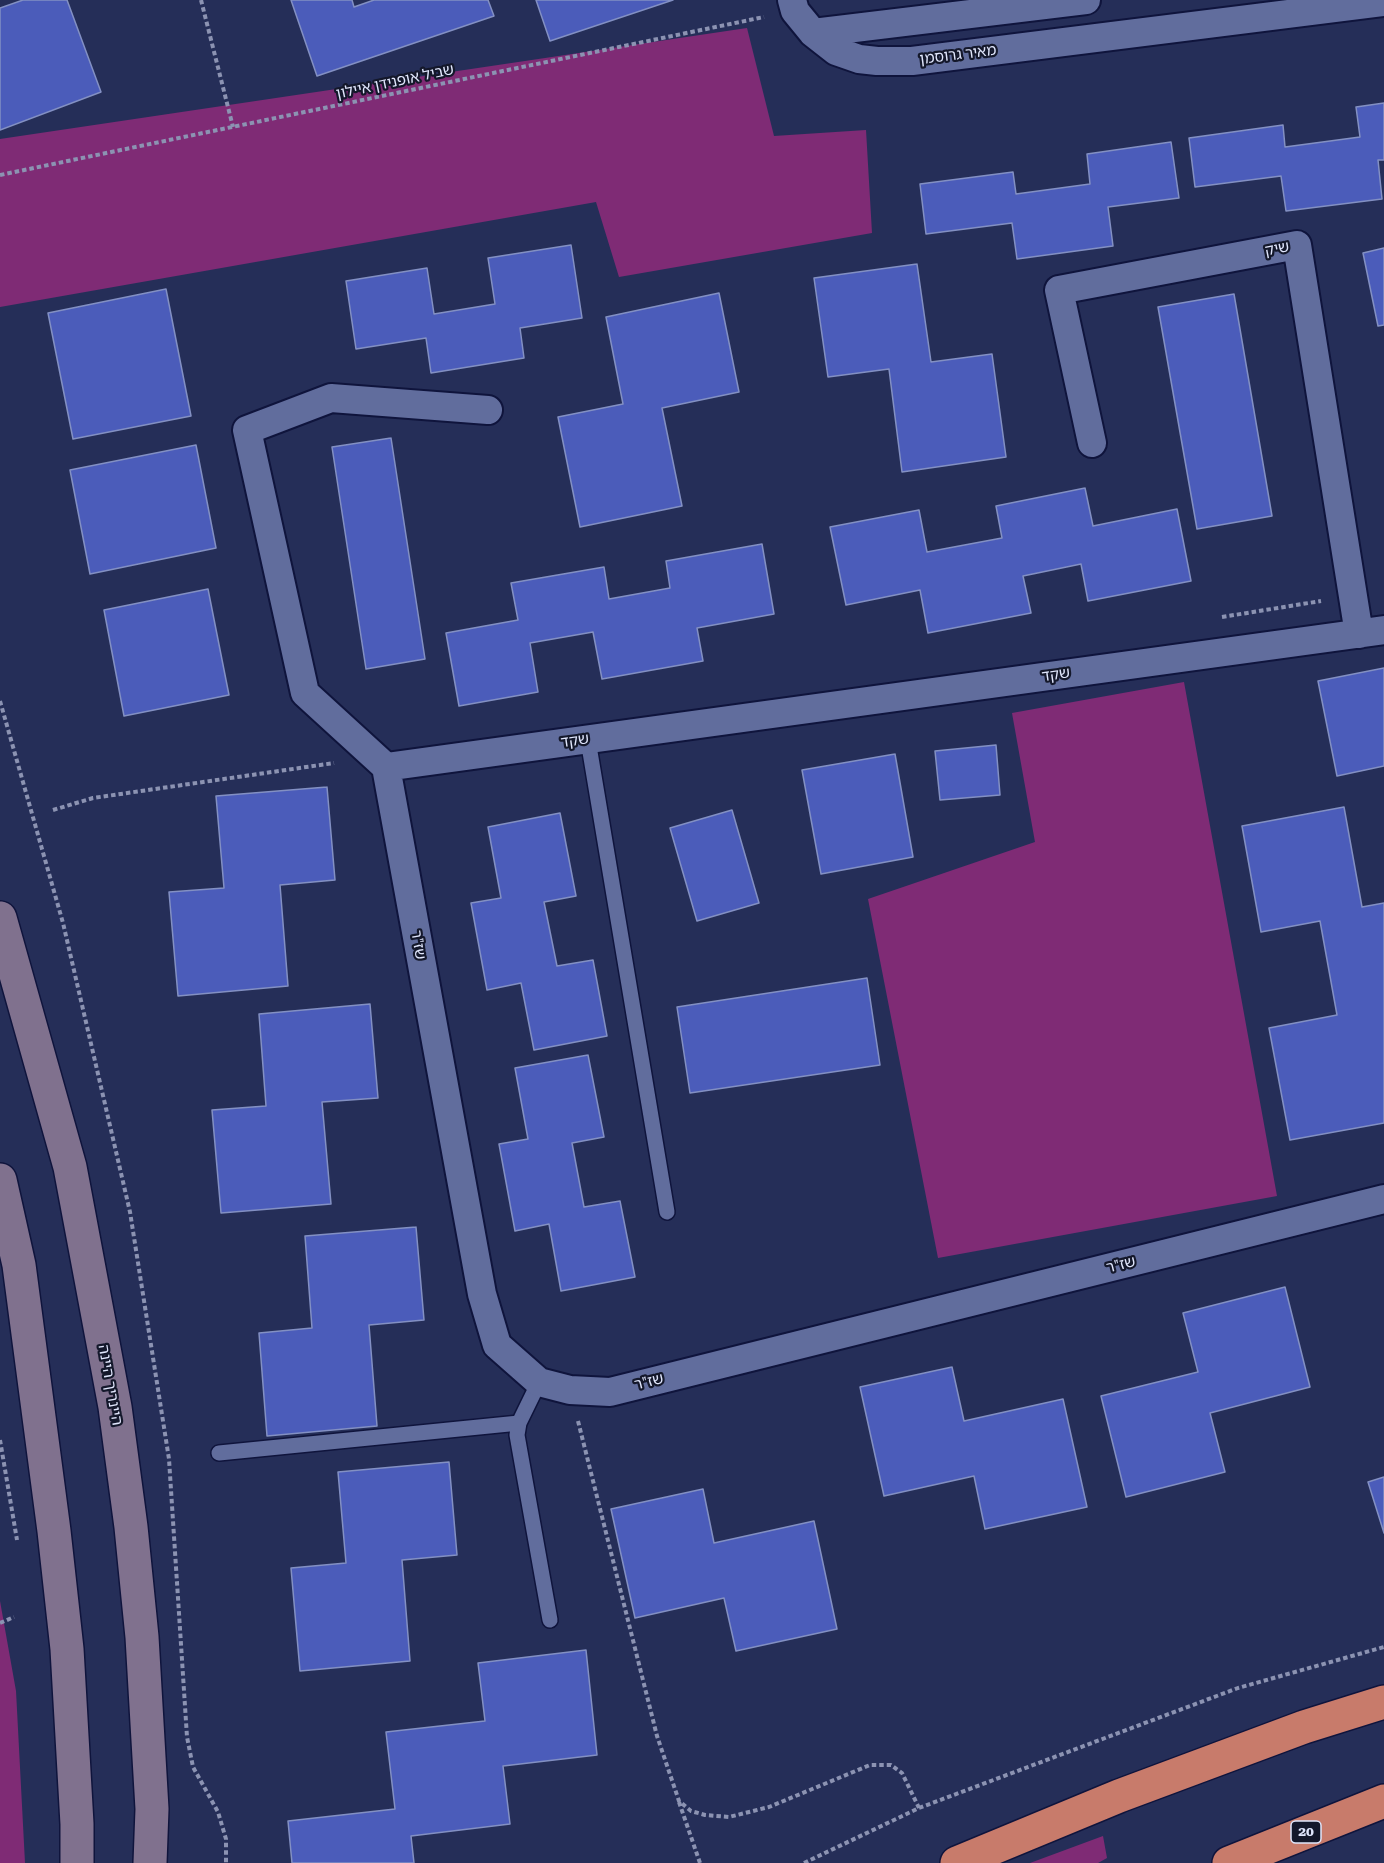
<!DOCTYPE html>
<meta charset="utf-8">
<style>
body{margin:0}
canvas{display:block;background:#252e58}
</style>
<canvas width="1384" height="1863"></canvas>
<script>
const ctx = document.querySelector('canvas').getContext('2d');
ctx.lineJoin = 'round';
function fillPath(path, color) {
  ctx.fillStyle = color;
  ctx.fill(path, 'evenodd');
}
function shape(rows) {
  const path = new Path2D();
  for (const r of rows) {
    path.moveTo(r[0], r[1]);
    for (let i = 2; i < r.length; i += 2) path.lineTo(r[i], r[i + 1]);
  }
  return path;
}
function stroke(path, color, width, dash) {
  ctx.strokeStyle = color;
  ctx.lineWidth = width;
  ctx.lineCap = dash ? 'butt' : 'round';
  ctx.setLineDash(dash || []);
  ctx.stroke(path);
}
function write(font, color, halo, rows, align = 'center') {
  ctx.font = font + ' "Roboto Serif","Noto Sans Hebrew",serif';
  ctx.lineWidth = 4.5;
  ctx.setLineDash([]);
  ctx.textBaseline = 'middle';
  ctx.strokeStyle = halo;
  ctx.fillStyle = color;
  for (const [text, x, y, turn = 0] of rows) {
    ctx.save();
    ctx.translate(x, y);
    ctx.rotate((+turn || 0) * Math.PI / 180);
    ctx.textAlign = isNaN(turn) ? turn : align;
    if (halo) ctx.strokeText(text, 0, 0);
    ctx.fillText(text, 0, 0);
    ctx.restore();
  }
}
fillPath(shape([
 [747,28,774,136,866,130,872,233,619,277,596,202,0,307,0,139],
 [1184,682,1277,1196,938,1258,868,899,1035,842,1012,713],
 [0,1601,16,1691,25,1863,0,1863],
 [1103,1836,1107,1858,1098,1863,1030,1863]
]), '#7f2b75');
const building = shape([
 [23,0,67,0,101,92,0,130,0,8,23,0],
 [291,0,352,0,354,7,374,0,488,0,494,16,317,76,291,0],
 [536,0,673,0,550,41,536,0],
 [1384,103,1384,160,1378,160,1382,199,1286,211,1281,176,1195,187,1189,138,1283,125,1285,147,1360,137,1356,107,1384,103],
 [1171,142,1179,198,1108,207,1113,246,1017,259,1012,223,926,234,920,184,1013,172,1016,194,1090,184,1087,154,1171,142],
 [571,245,582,318,520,328,524,358,431,373,426,338,356,349,346,281,427,268,434,314,495,304,488,258,571,245],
 [1384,248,1384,325,1378,326,1363,253,1384,248],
 [917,264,931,362,992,354,1006,457,902,472,889,369,828,377,814,278,917,264],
 [166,289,191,416,73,439,48,313,166,289],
 [719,293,739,392,662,408,682,506,580,527,558,417,623,404,606,317,719,293],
 [1234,294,1272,516,1197,529,1158,307,1234,294],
 [391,438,425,659,366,669,332,447,391,438],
 [196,445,216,548,90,574,70,470,196,445],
 [1085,488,1093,526,1177,509,1191,581,1088,601,1081,564,1023,576,1031,613,928,633,920,590,846,605,830,527,919,510,927,552,1002,538,996,506,1085,488],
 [762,544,774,614,697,628,703,661,602,679,593,632,530,643,538,692,459,706,446,633,518,620,511,583,604,567,609,599,670,588,666,561,762,544],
 [208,589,229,695,124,716,104,610,208,589],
 [1384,668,1384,766,1337,776,1318,681,1384,668],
 [996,745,1000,795,940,800,935,751,996,745],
 [895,754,913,857,821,874,802,770,895,754],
 [327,787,335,880,280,885,288,986,178,996,169,892,224,888,216,796,327,787],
 [1344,807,1362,907,1384,903,1384,1123,1290,1140,1269,1028,1337,1015,1320,921,1261,932,1242,826,1344,807],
 [732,810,759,903,697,921,670,828,732,810],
 [560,813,576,896,544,902,557,966,593,960,607,1036,534,1050,521,983,487,990,471,903,501,898,488,827,560,813],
 [867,978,880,1065,690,1093,677,1007,867,978],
 [370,1004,378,1098,322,1102,331,1204,221,1213,212,1110,266,1106,259,1014,370,1004],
 [588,1055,604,1137,572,1143,584,1207,620,1201,635,1277,561,1291,549,1224,515,1231,499,1144,528,1139,515,1068,588,1055],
 [416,1227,424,1320,369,1325,377,1426,267,1436,259,1333,312,1328,305,1236,416,1227],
 [1285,1287,1310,1387,1210,1413,1225,1472,1126,1497,1101,1396,1198,1372,1183,1313,1285,1287],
 [952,1367,964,1421,1063,1399,1087,1507,985,1529,974,1476,884,1496,860,1387,952,1367],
 [449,1462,457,1555,402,1560,410,1661,300,1671,291,1568,346,1563,338,1472,449,1462],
 [1384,1477,1384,1533,1368,1482,1384,1477],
 [703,1489,714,1543,814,1521,837,1629,736,1651,724,1598,635,1618,611,1509,703,1489],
 [586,1650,597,1755,503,1766,510,1824,411,1836,414,1863,292,1863,288,1821,395,1809,386,1732,485,1721,478,1663,586,1650]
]);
fillPath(building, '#4b5cba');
stroke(building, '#8390c3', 1.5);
const lane = shape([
 [588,740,667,1212],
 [539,1382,519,1423,517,1435,550,1620],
 [219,1453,519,1423]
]);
const street = shape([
 [792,0,795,11,813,33,836,51,859,59,877,61,912,61,1384,2],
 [813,33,1086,0],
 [488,410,331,398,247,430,305,693,386,767,1384,630],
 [1092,443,1059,290,1297,245,1359,634],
 [386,767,482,1294,497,1345,539,1382,570,1390,610,1392,1384,1199]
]);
const secondary = shape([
 [0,918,70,1167,115,1407,131,1527,142,1637,152,1809,150,1863],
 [0,1180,19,1265,54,1531,67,1649,77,1824,77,1863]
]);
const highway = shape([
 [957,1863,1119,1796,1304,1727,1384,1702],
 [1229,1863,1384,1801]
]);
stroke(lane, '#0f143c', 18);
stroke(street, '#0f143c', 32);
stroke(secondary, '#0f143c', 36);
stroke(highway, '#0f143c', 36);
stroke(shape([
 [201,0,233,127],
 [0,175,764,17],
 [1222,617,1321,601],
 [0,701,63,923,130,1212,169,1459,187,1737,193,1767,218,1812,226,1839,226,1863],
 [53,810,93,798,334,763],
 [578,1421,657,1736,679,1801,691,1811,705,1815,729,1817,769,1807,870,1765,891,1765,902,1773,919,1808],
 [0,1440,17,1540],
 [0,1623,14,1617],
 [679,1802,700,1863],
 [804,1863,919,1808,1238,1688,1384,1647]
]), '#8c93b2', 4, [4.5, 3]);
stroke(lane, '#616d9d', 15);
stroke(street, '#616d9d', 28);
stroke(secondary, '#80718e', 33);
stroke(highway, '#c87b6b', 33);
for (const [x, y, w] of [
 [1306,1832,30]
]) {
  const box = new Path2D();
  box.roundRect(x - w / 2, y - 11, w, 22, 4.5);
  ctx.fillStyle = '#14182b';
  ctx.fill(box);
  stroke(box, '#e0e6fc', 1.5);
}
write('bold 14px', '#e0e6fc', null, [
 ["20",1306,1832]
]);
write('15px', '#e0e6fc', '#14182b', [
 ["מאיר גרוסמן",958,55,-7],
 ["שביל אופנידן איילון",395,82,-12],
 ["שיק",1277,249,-11],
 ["שקד",1056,675,-8],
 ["שקד",575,741,-8],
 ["שז\"ר",418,945,80],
 ["שז\"ר",1121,1265,-14],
 ["שז\"ר",649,1382,-14],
 ["היינריך היינה",110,1385,80]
]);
</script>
